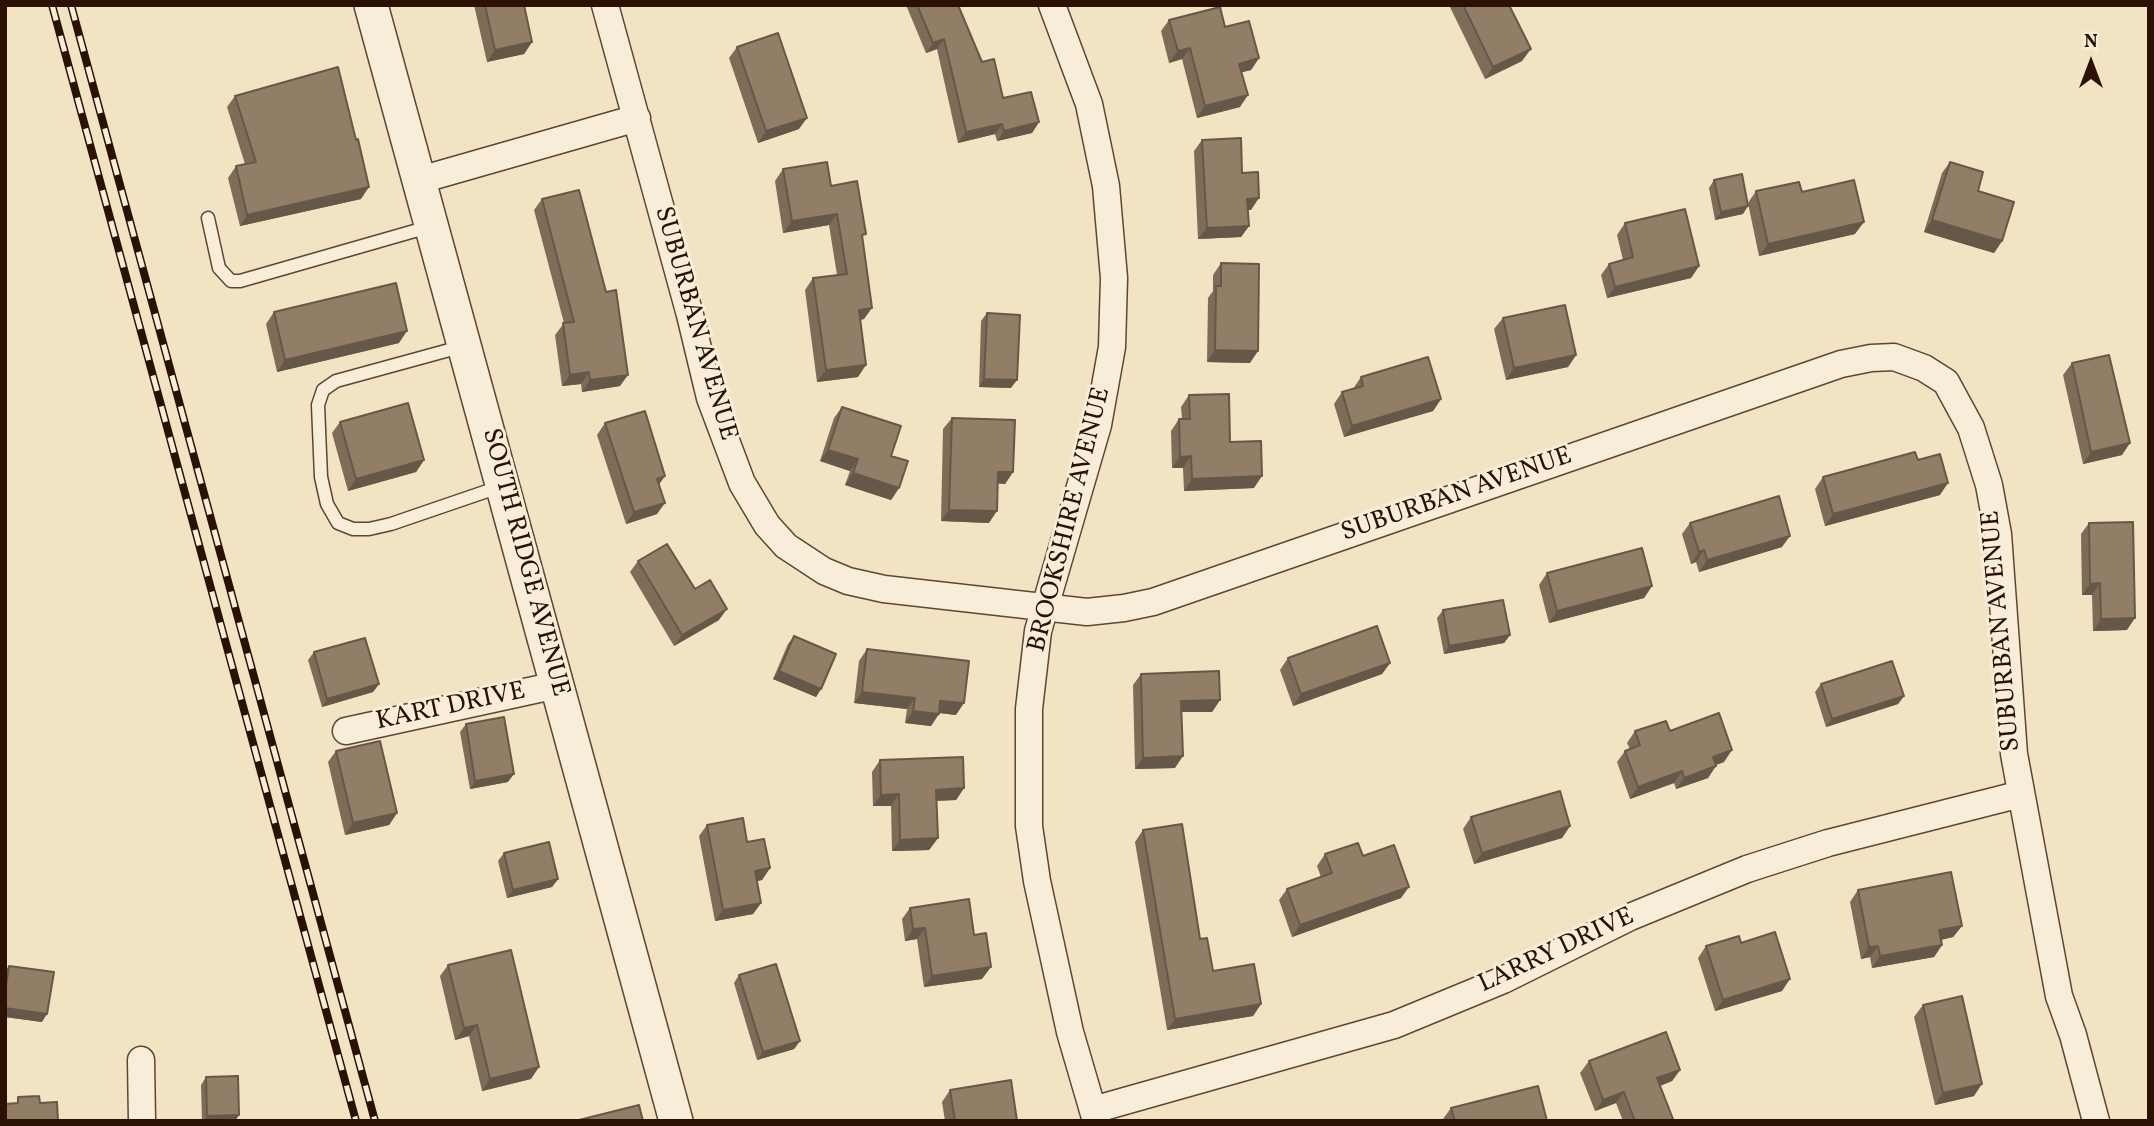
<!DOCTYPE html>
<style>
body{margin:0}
#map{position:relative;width:2154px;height:1126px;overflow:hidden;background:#f2e3c3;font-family:Vollkorn,serif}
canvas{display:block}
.frame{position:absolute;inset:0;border:7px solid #2b1103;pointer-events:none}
.north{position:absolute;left:2056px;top:28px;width:70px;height:70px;-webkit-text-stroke:5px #f7edd8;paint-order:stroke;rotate:0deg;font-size:19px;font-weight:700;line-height:28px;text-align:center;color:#2b1103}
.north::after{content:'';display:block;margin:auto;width:24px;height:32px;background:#2b1103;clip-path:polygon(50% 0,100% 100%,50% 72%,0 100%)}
</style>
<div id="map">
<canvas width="2154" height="1126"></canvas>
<div class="frame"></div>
<div class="north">N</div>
</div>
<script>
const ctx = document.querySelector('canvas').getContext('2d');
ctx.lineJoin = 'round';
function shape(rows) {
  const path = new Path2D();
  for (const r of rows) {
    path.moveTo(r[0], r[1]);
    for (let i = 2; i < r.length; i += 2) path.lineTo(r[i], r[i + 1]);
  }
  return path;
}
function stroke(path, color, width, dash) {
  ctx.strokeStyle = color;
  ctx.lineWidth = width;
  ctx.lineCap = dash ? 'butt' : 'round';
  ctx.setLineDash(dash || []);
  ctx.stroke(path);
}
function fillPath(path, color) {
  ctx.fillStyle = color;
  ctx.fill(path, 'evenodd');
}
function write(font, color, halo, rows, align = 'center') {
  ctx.font = font + ' Vollkorn,serif';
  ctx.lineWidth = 6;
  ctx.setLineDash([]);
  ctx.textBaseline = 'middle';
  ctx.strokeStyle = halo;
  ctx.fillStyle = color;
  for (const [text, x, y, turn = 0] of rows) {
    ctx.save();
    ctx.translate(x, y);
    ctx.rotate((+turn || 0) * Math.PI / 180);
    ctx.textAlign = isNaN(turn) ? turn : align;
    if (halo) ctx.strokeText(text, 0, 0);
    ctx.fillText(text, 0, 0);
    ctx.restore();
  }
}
const service = shape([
 [208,218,219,268,231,281,240,281,432,226],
 [464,346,336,381,323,390,318,405,321,477,327,504,338,523,353,529,369,529,391,524,502,486]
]);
const minor = shape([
 [605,5,690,315,710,398,742,483,767,525,786,546,824,571,848,581,884,589,1087,612,1124,608,1153,602,1841,364,1871,358,1894,357,1924,368,1946,382,1971,428,1989,485,1998,534,2014,754,2059,996,2073,1035,2096,1121],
 [1052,5,1089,104,1106,186,1114,278,1112,347,1098,425,1038,631,1029,709,1029,826,1037,881,1070,1032,1096,1121],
 [420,180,637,118],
 [346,731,557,685],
 [141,1060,142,1121],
 [1093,1110,1394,1025,1503,980,1630,917,1747,869,1828,843,2021,794]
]);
const tertiary = shape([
 [371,5,676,1121]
]);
stroke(service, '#5d4633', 15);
stroke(minor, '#5d4633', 29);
stroke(tertiary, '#5d4633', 36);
stroke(service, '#f7edd8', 12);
stroke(minor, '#f7edd8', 26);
stroke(tertiary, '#f7edd8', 33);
const rail = shape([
 [52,5,356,1121],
 [71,5,375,1121]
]);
stroke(rail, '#2b1103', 8);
stroke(rail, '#f7edd8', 5, [16]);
fillPath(shape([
 [474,5,524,5,532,42,524,54,487,62],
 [906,5,958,5,982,62,1003,98,1039,122,1032,133,997,141,995,134,958,143,937,49,926,53],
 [1449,5,1509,5,1522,61,1485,79],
 [1169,20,1225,27,1259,58,1251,70,1242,72,1240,107,1197,118,1182,59,1169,63,1161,31],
 [737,47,799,129,758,143,729,58],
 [235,96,356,140,361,199,240,226,228,178,236,166,245,164,227,107],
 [1202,140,1242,173,1251,210,1248,210,1249,226,1241,237,1198,239,1194,151],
 [1950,162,1978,191,2002,241,1994,253,1924,232,1942,173],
 [783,169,831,186,863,239,864,319,860,320,858,377,817,382,805,290,813,278,837,275,829,225,783,233,775,181],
 [1714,180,1743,214,1715,220,1709,188],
 [1756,191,1802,192,1855,234,1759,256,1748,203],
 [542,199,620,386,582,392,581,384,562,386,555,335,564,323,534,210],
 [1625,223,1699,266,1691,278,1607,298,1601,275,1609,264,1623,260,1617,235],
 [1221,263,1250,363,1207,362,1208,298,1213,291,1213,275],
 [274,312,399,343,277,372,266,324],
 [987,313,1011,388,979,387,981,321],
 [1503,318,1576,355,1568,367,1506,380,1494,329],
 [2072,363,2122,455,2083,464,2063,375],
 [1361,377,1441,399,1433,411,1344,437,1334,404,1342,392,1353,389],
 [1189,395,1230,442,1254,488,1184,491,1183,468,1172,468,1171,431,1179,419,1182,419,1181,407],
 [842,407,891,456,899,488,891,500,845,485,850,471,820,461,834,418],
 [952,418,1013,472,1005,484,998,483,989,523,941,521,943,429],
 [340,422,424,460,416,472,348,491,332,433],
 [605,423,665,476,659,484,657,514,626,524,597,435],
 [1918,460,1940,495,1825,526,1815,489,1823,477],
 [1690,523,1782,547,1699,572,1696,562,1691,564,1682,534],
 [2089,523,2127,630,2093,631,2092,595,2082,595,2081,534],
 [638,561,695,589,719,620,674,646,630,572],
 [1547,573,1652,586,1644,598,1549,623,1539,585],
 [1443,610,1510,635,1504,643,1444,654,1437,618],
 [794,636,821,689,816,697,773,679,788,644],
 [867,649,956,715,939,713,931,726,905,723,907,709,854,703,859,661],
 [314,652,379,684,373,692,322,707,308,660],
 [1288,658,1390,663,1382,674,1293,706,1280,670],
 [1141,674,1220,700,1212,712,1181,712,1175,768,1135,769,1133,685],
 [1821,684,1904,696,1898,704,1826,727,1815,692],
 [466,724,508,782,470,789,460,732],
 [1635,731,1670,731,1724,762,1716,765,1708,778,1676,789,1674,783,1630,799,1617,762,1625,751,1630,749,1627,743],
 [336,751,397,813,389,825,345,835,328,762],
 [880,760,964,788,956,800,936,801,938,838,929,850,892,851,891,806,873,806,872,772],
 [1471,817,1570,826,1562,838,1474,864,1463,829],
 [707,825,747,842,770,868,762,880,757,881,761,903,753,914,715,921,699,836],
 [1143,830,1200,939,1213,971,1261,1004,1253,1016,1167,1030,1135,842],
 [504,853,558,879,552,887,507,898,498,861],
 [1325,854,1363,856,1401,898,1292,937,1279,900,1287,889,1321,877,1317,866],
 [1858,890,1962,926,1953,937,1941,940,1942,945,1934,957,1872,968,1870,957,1861,959,1850,902],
 [910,908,974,935,982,979,924,987,917,939,905,941,902,919],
 [1741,943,1782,991,1715,1011,1698,958,1706,946],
 [448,965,531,1079,482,1091,469,1036,455,1040,440,976],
 [9,966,42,1022,5,1017,5,971],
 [739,975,800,1041,794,1049,757,1060,734,983],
 [1923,1005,1974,1096,1935,1105,1914,1017],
 [1589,1061,1680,1070,1672,1081,1660,1086,1673,1119,1672,1121,1623,1121,1616,1103,1595,1111,1580,1073],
 [206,1077,239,1115,235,1121,202,1121,201,1085],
 [950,1090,1017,1121,945,1121,942,1102],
 [1451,1108,1547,1121,1444,1121,1443,1119]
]), '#7e6c59');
fillPath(shape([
 [944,39,937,49,926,53,933,43],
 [532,42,524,54,487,62,495,50],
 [1190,48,1182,59,1169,63,1178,51],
 [1531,49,1522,61,1485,79,1493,67],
 [1259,58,1251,70,1231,75,1239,64],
 [1248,95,1240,107,1197,118,1205,106],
 [807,118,799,129,758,143,766,131],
 [1039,122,1032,133,997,141,1004,131],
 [1002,124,995,134,958,143,966,132],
 [369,187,361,199,240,226,247,215],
 [1259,198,1251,210,1239,210,1247,199],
 [1748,206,1743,214,1715,220,1721,212],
 [837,214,829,225,783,233,792,221],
 [1932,220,2002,241,1994,253,1924,232],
 [1864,222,1855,234,1759,256,1768,244],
 [1249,226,1241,237,1198,239,1207,228],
 [1699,266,1691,278,1607,298,1615,287],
 [872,308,864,319,851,321,859,310],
 [407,331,399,343,277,372,285,360],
 [1215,350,1258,351,1250,363,1207,362],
 [1576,355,1568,367,1506,380,1514,368],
 [866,365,858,377,817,382,826,370],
 [589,372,581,384,562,386,570,375],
 [628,375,620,386,582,392,590,380],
 [984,379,1017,380,1011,388,979,387],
 [1441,399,1433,411,1344,437,1352,426],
 [2130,443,2122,455,2083,464,2091,452],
 [828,450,858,459,850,471,820,461],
 [1191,456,1183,468,1172,468,1180,457],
 [424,460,416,472,348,491,356,479],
 [998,472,1013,472,1005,484,990,483],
 [853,473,899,488,891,500,845,485],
 [665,476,657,487,657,479],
 [1262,476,1254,488,1184,491,1192,479],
 [1948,483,1940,495,1825,526,1833,514],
 [665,503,657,514,626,524,634,512],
 [949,510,997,511,989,523,941,521],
 [1790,536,1782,547,1699,572,1707,560],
 [1704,550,1696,562,1691,564,1699,552],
 [2100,583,2092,595,2082,595,2090,584],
 [1652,586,1644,598,1549,623,1557,611],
 [727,609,719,620,674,646,682,635],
 [2135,618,2127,630,2093,631,2101,619],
 [1510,635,1504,643,1444,654,1449,646],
 [1390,663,1382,674,1293,706,1301,694],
 [779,671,821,689,816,697,773,679],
 [379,684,373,692,322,707,327,699],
 [862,692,915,698,907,709,854,703],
 [1904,696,1898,704,1826,727,1832,719],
 [1220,700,1212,712,1173,712,1181,701],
 [940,701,964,703,956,715,932,712],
 [913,711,939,714,931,726,905,723],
 [1732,750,1724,762,1705,769,1713,757],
 [1183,756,1175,768,1135,769,1143,758],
 [1716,766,1708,778,1676,789,1684,778],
 [1682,771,1674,783,1630,799,1638,787],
 [514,774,508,782,470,789,475,781],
 [964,788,956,800,928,801,936,790],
 [899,794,891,806,873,806,881,795],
 [397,813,389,825,345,835,353,823],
 [1570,826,1562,838,1474,864,1482,853],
 [938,838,929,850,892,851,900,840],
 [770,868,762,880,747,883,755,871],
 [558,879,552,887,507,898,513,890],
 [1409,887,1401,898,1292,937,1300,925],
 [761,903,753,914,715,921,723,910],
 [1962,926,1953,937,1931,942,1939,930],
 [925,928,917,939,905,941,913,929],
 [1942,945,1934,957,1872,968,1880,956],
 [1878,946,1870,957,1861,959,1869,947],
 [991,967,982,979,924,987,932,976],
 [1790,979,1782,991,1715,1011,1723,1000],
 [1261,1004,1253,1016,1167,1030,1175,1019],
 [5,1008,47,1014,42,1022,5,1017],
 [477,1025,469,1036,455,1040,464,1028],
 [800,1041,794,1049,757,1060,763,1052],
 [539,1067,531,1079,482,1091,490,1079],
 [1680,1070,1672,1081,1649,1090,1657,1078],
 [1982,1084,1974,1096,1935,1105,1943,1093],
 [1624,1092,1616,1103,1595,1111,1603,1100],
 [239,1115,235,1121,204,1121,207,1116]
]), '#665848');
const building = shape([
 [485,5,524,5,532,42,495,50,485,5],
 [917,5,958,5,982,62,994,59,1003,98,1031,92,1039,122,1004,131,1002,124,966,132,944,39,933,43,917,5],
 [1463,5,1509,5,1531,49,1493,67,1463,5],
 [1220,7,1225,27,1249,21,1259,58,1239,64,1248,95,1205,106,1190,48,1178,51,1169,20,1220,7],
 [778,33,807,118,766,131,737,47,778,33],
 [338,67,356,140,358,139,369,187,247,215,236,166,256,162,235,96,338,67],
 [1241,138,1242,173,1258,172,1259,198,1247,199,1249,226,1207,228,1202,140,1241,138],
 [827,162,831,186,857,181,866,234,862,235,872,308,859,310,866,365,826,370,813,278,847,274,837,214,792,221,783,169,827,162],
 [1950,162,1983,172,1978,191,2014,202,2002,241,1932,220,1950,162],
 [1742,174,1748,206,1721,212,1714,180,1742,174],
 [1854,180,1864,222,1768,244,1756,191,1799,182,1802,192,1854,180],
 [579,190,606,292,616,290,628,375,590,380,589,372,570,375,563,323,574,322,542,199,579,190],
 [1685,209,1699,266,1615,287,1609,264,1633,257,1625,223,1685,209],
 [1221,263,1259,264,1258,351,1215,350,1216,286,1221,286,1221,263],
 [396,283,407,331,285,360,274,312,396,283],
 [1565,305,1576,355,1514,368,1503,318,1565,305],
 [987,313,1020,315,1017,380,984,379,987,313],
 [2109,355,2130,443,2091,452,2072,363,2109,355],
 [1428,357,1441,399,1352,426,1342,392,1363,386,1361,377,1428,357],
 [1229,394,1230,442,1261,441,1262,476,1192,479,1191,456,1180,457,1179,419,1190,419,1189,395,1229,394],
 [408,403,424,460,356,479,340,422,408,403],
 [842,407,901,426,891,456,908,461,899,488,853,473,858,459,828,450,842,407],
 [645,411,665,476,657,479,665,503,634,512,605,423,645,411],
 [952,418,1015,420,1013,472,998,472,997,511,949,510,952,418],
 [1915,452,1918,460,1940,454,1948,483,1833,514,1823,477,1915,452],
 [1779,496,1790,536,1707,560,1704,550,1699,552,1690,523,1779,496],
 [2133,522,2135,618,2101,619,2100,583,2090,584,2089,523,2133,522],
 [667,544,695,589,710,580,727,609,682,635,638,561,667,544],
 [1642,548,1652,586,1557,611,1547,573,1642,548],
 [1503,600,1510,635,1449,646,1443,610,1503,600],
 [1377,626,1390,663,1301,694,1288,658,1377,626],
 [794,636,836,654,821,689,779,671,794,636],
 [365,638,379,684,327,699,314,652,365,638],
 [867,649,969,661,964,703,940,701,939,714,913,711,915,698,862,692,867,649],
 [1892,661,1904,696,1832,719,1821,684,1892,661],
 [1219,671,1220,700,1181,701,1183,756,1143,758,1141,674,1219,671],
 [1719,713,1732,750,1713,757,1716,766,1684,778,1682,771,1638,787,1625,751,1640,745,1635,731,1666,721,1670,731,1719,713],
 [504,717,514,774,475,781,466,724,504,717],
 [380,741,397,813,353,823,336,751,380,741],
 [963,757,964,788,936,790,938,838,900,840,899,794,881,795,880,760,963,757],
 [1560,791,1570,826,1482,853,1471,817,1560,791],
 [743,818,747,842,764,839,770,868,755,871,761,903,723,910,707,825,743,818],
 [1182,824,1200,939,1207,938,1213,971,1254,964,1261,1004,1175,1019,1143,830,1182,824],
 [549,842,558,879,513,890,504,853,549,842],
 [1358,843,1363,856,1394,845,1409,887,1300,925,1287,889,1332,873,1325,854,1358,843],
 [1951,872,1962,926,1939,930,1942,945,1880,956,1878,946,1869,947,1858,890,1951,872],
 [969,899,974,935,986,933,991,967,932,976,925,928,913,929,910,908,969,899],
 [1775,932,1790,979,1723,1000,1706,946,1739,936,1741,943,1775,932],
 [511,950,539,1067,490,1079,477,1025,464,1028,448,965,511,950],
 [776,964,800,1041,763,1052,739,975,776,964],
 [9,966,54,972,47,1014,5,1008,5,992,9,966],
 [1962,996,1982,1084,1943,1093,1923,1005,1962,996],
 [1666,1032,1680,1070,1657,1078,1673,1119,1669,1121,1635,1121,1624,1092,1603,1100,1589,1061,1666,1032],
 [238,1076,239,1115,207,1116,206,1077,238,1076],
 [1011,1080,1017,1121,955,1121,950,1090,1011,1080],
 [1538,1086,1547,1121,1455,1121,1451,1108,1538,1086],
 [39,1096,40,1103,57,1102,58,1121,5,1121,5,1104,18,1103,18,1097,39,1096],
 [639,1105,643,1121,579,1121,579,1120,639,1105]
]);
fillPath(building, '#927e67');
stroke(building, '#665848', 2);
write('26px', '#2b1103', '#f7edd8', [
 ["SUBURBAN AVENUE",694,324,74],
 ["SUBURBAN AVENUE",1457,496,-19],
 ["BROOKSHIRE AVENUE",1071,520,-76],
 ["SOUTH RIDGE AVENUE",524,563,75],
 ["SUBURBAN AVENUE",2003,631,-95],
 ["KART DRIVE",451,708,-12],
 ["LARRY DRIVE",1557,952,-25]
]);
</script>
